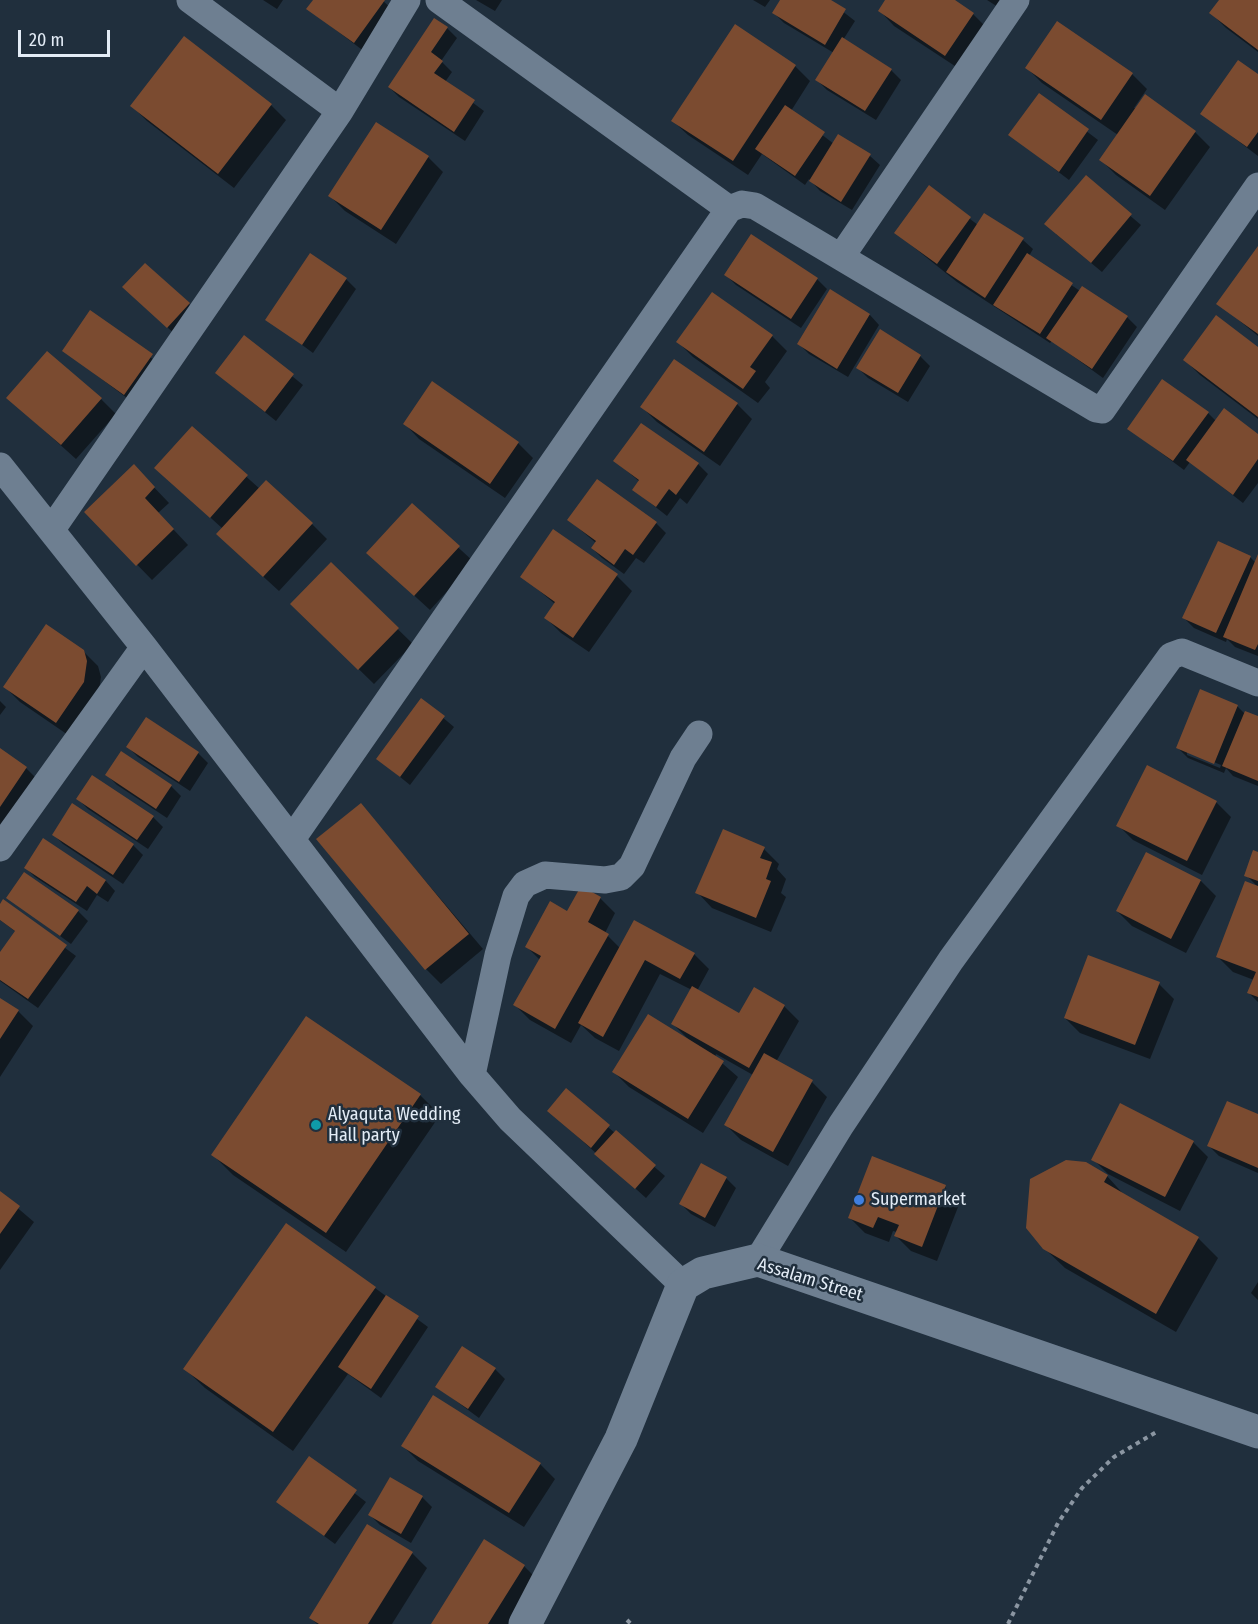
<!DOCTYPE html>
<style>
body{margin:0}
#map{position:relative;width:1258px;height:1624px;overflow:hidden;background:#202f3d;font-family:"Fira Sans Condensed",sans-serif}
canvas{display:block}
.scale{position:absolute;left:18px;top:30px;width:92px;height:27px;box-sizing:border-box;border:3px solid #e3ecf6;border-top:0;padding-left:8px;font-size:18px;line-height:21px;white-space:nowrap;color:#e3ecf6;-webkit-text-stroke:4px #202f3d;paint-order:stroke}
</style>
<div id="map">
<canvas width="1258" height="1624"></canvas>
<div class="scale">20 m</div>
</div>
<script>
const ctx = document.querySelector('canvas').getContext('2d');
ctx.lineJoin = 'round';
function fillPath(path, color) {
  ctx.fillStyle = color;
  ctx.fill(path, 'evenodd');
}
function shape(rows) {
  const path = new Path2D();
  for (const r of rows) {
    path.moveTo(r[0], r[1]);
    for (let i = 2; i < r.length; i += 2) path.lineTo(r[i], r[i + 1]);
  }
  return path;
}
function stroke(path, color, width, dash) {
  ctx.strokeStyle = color;
  ctx.lineWidth = width;
  ctx.lineCap = dash ? 'butt' : 'round';
  ctx.setLineDash(dash || []);
  ctx.stroke(path);
}
function write(font, color, halo, rows, align = 'center') {
  ctx.font = font + ' "Fira Sans Condensed",sans-serif';
  ctx.lineWidth = 5;
  ctx.setLineDash([]);
  ctx.textBaseline = 'middle';
  ctx.strokeStyle = halo;
  ctx.fillStyle = color;
  for (const [text, x, y, turn = 0] of rows) {
    ctx.save();
    ctx.translate(x, y);
    ctx.rotate((+turn || 0) * Math.PI / 180);
    ctx.textAlign = isNaN(turn) ? turn : align;
    if (halo) ctx.strokeText(text, 0, 0);
    ctx.fillText(text, 0, 0);
    ctx.restore();
  }
}
fillPath(shape([
 [263,0,283,0,277,9],
 [314,0,382,0,394,11,365,52,308,9],
 [476,0,502,0,495,11],
 [753,0,770,0,765,7],
 [782,0,828,0,855,21,843,40,891,70,901,80,876,120,827,90,817,80,834,53,784,23,774,13],
 [887,0,952,0,973,14,988,29,961,70,894,26,880,11],
 [987,0,1002,0,998,7],
 [1221,0,1258,0,1258,52,1226,28,1211,13],
 [447,28,457,38,441,61,452,72,445,82,484,111,465,141,399,97,389,87],
 [185,38,271,105,286,120,234,188,147,121,132,106],
 [795,66,810,81,791,111,834,144,839,136,870,156,880,165,852,210,820,191,809,179,805,185,762,154,748,175,688,135,673,121],
 [1027,68,1132,74,1147,89,1134,108,1195,132,1210,147,1165,210,1116,175,1101,160,1118,135,1042,83],
 [1258,76,1258,156,1201,113],
 [1039,95,1098,140,1069,180,1010,135],
 [428,157,443,172,396,244,345,211,330,196],
 [1086,178,1141,225,1102,272,1056,234],
 [929,188,978,225,1023,240,1033,249,1029,256,1080,291,1127,317,1137,327,1103,378,1052,341,1050,343,957,282,896,233],
 [1258,248,1258,336,1218,303],
 [726,275,817,279,827,289,801,328,736,285],
 [346,279,356,289,313,353,267,319],
 [830,291,870,315,879,325,848,377,809,354,799,344],
 [134,297,189,304,198,314,178,337],
 [91,312,162,366,135,404,64,351],
 [772,336,787,351,765,382,770,388,758,403,693,357,678,342],
 [244,337,303,385,276,421,216,373],
 [1258,349,1258,419,1200,375,1185,360],
 [920,356,930,366,908,402,868,378,858,368],
 [674,361,737,404,752,419,720,466,657,422,642,407],
 [8,398,101,399,116,414,76,459],
 [1208,413,1216,421,1258,435,1258,483,1243,503,1190,462,1184,470,1129,429],
 [405,424,518,443,533,458,505,498,419,439],
 [192,428,260,489,312,524,327,539,279,591,233,549,223,529,156,468],
 [615,461,698,464,708,474,687,504,680,498,667,516,634,490,640,482],
 [148,481,169,503,158,513,188,545,152,580,86,512],
 [412,505,474,562,430,610,383,567],
 [569,520,656,523,666,533,644,563,636,558,624,574,602,558,592,548,596,543],
 [553,531,617,576,632,591,589,652,561,633,546,618,555,604,522,576],
 [1250,557,1256,563,1258,558,1258,656,1235,647,1227,639,1226,642,1194,628,1184,618],
 [331,564,413,644,374,684,292,604],
 [83,651,98,666,101,677,98,697,71,737,20,702,5,687],
 [422,700,454,727,410,785,378,759],
 [0,701,6,707,0,715],
 [1237,706,1245,714,1258,718,1258,786,1233,776,1226,768,1224,773,1188,758,1178,748],
 [1187,751,1221,765,1220,768,1187,755],
 [146,719,198,753,208,763,190,791,138,757,128,747],
 [0,750,26,768,41,783,0,843],
 [107,775,171,786,181,796,167,818,117,785],
 [78,799,153,817,163,827,148,849,88,809],
 [1216,802,1231,817,1202,875,1133,840,1118,825],
 [361,805,483,949,441,984,426,969],
 [53,834,133,845,143,855,123,884,63,844],
 [44,840,106,881,115,891,108,902,97,895,87,911,35,877,25,867],
 [764,849,779,864,777,869,786,879,781,893,786,897,771,932,712,908,697,892],
 [1146,854,1201,881,1216,896,1186,953,1132,926,1117,911],
 [1258,854,1258,887,1246,875],
 [582,888,600,898,615,913,605,933,620,948,694,954,709,969,697,991,740,1015,784,1006,799,1021,776,1062,812,1082,827,1097,788,1166,741,1140,726,1125,753,1075,716,1054,715,1057,738,1077,703,1133,629,1087,614,1072,688,1039,673,1024,692,990,660,974,619,1051,595,1038,581,1025,571,1043,530,1020,515,1005,540,960,527,947,568,913],
 [1258,888,1258,1002,1249,993,1254,980,1233,972,1218,957],
 [8,898,78,911,88,921,71,944],
 [3,902,76,956,38,1008,0,981,0,954,16,932,0,920,0,906],
 [1159,984,1174,999,1150,1059,1080,1033,1065,1018],
 [0,999,18,1011,33,1026,0,1077],
 [566,1091,665,1176,646,1198,559,1120],
 [420,1095,440,1115,346,1252,233,1175,213,1155],
 [1258,1116,1258,1173,1219,1156,1209,1146],
 [1193,1142,1208,1157,1180,1211,1108,1174,1093,1159],
 [1107,1176,1126,1197,1199,1239,1218,1258,1176,1332,1065,1268,1044,1248],
 [726,1178,736,1188,715,1227,691,1214,681,1204],
 [945,1187,960,1202,937,1261,911,1251,896,1236,897,1232,893,1231,889,1242,865,1233,850,1218],
 [0,1193,34,1222,0,1270],
 [1258,1282,1258,1300,1251,1293],
 [375,1288,428,1327,381,1398,348,1374,293,1451,205,1388,185,1369],
 [495,1369,505,1379,479,1418,437,1387],
 [403,1446,540,1464,555,1479,524,1527,418,1461],
 [309,1458,366,1502,335,1544,278,1502],
 [422,1497,432,1507,411,1543,380,1525,370,1515],
 [412,1553,427,1568,392,1624,317,1624,311,1618],
 [524,1566,539,1581,512,1624,433,1624]
]), '#0007');
fillPath(shape([
 [313,0,385,0,354,43,306,9],
 [780,0,831,0,846,9,825,45,772,13],
 [885,0,955,0,974,13,945,56,878,11],
 [1219,0,1258,0,1258,50,1209,13],
 [434,18,448,27,431,52,443,61,434,73,475,100,454,132,388,87],
 [1057,21,1133,73,1101,120,1025,68],
 [735,24,796,65,733,161,671,121],
 [184,36,272,104,218,174,130,106],
 [842,37,892,69,865,111,815,80],
 [1238,60,1258,74,1258,132,1247,147,1200,114],
 [1039,93,1089,129,1059,172,1008,135],
 [1145,94,1196,131,1150,196,1099,160],
 [785,105,825,132,795,176,755,149],
 [376,122,429,156,381,230,328,196],
 [838,134,871,154,841,202,809,181],
 [1086,175,1132,214,1091,263,1044,224],
 [929,185,971,217,937,264,894,233],
 [984,213,1024,238,985,298,946,272],
 [751,234,818,278,791,319,724,275],
 [1258,246,1258,334,1216,304],
 [310,253,347,278,302,345,265,320],
 [1027,253,1073,283,1040,334,993,305],
 [145,263,190,303,167,328,122,287],
 [1082,286,1128,316,1092,369,1046,338],
 [830,289,870,314,837,369,797,344],
 [712,292,773,335,750,367,756,371,743,389,676,342],
 [90,310,153,354,124,395,62,351],
 [1216,315,1258,347,1258,417,1183,360],
 [880,329,921,355,898,393,856,368],
 [244,335,294,374,265,412,215,373],
 [47,351,102,398,61,445,6,398],
 [674,359,738,403,704,452,640,407],
 [1162,379,1209,412,1173,461,1127,429],
 [432,381,519,442,490,484,403,424],
 [1224,408,1258,434,1258,459,1233,495,1186,460],
 [641,423,699,463,676,495,669,489,656,507,632,490,639,480,613,461],
 [192,426,248,475,210,518,154,468],
 [134,464,155,487,145,498,174,529,136,566,84,512],
 [597,479,657,522,633,555,625,549,614,565,591,548,596,541,567,520],
 [266,480,313,523,263,577,216,534],
 [412,503,460,546,414,596,366,553],
 [553,529,618,574,573,638,544,618,555,602,520,577],
 [1218,541,1251,556,1216,633,1182,618],
 [1258,554,1258,644,1255,650,1223,637],
 [331,562,399,628,358,670,290,604],
 [46,624,84,650,87,661,84,682,56,723,3,687],
 [1200,689,1238,705,1214,764,1176,748],
 [421,698,445,716,400,777,376,759],
 [1245,711,1258,716,1258,781,1222,766],
 [146,717,199,752,179,782,126,747],
 [0,748,27,767,0,807],
 [121,751,172,785,156,809,105,775],
 [1147,765,1217,801,1187,861,1116,826],
 [92,775,154,816,137,840,76,799],
 [72,803,134,844,113,875,52,835],
 [361,803,469,934,425,970,316,839],
 [723,829,765,847,760,858,772,862,766,879,771,881,756,918,695,893],
 [43,838,106,880,97,894,87,886,76,902,24,868],
 [1253,850,1258,852,1258,881,1244,876],
 [1146,852,1201,880,1171,939,1116,911],
 [24,872,79,910,60,936,6,898],
 [1245,881,1258,886,1258,997,1247,993,1256,972,1216,957],
 [581,886,601,897,588,922,609,934,555,1029,513,1005,541,956,525,947,550,901,567,911],
 [3,899,67,945,28,999,0,980,0,952,15,931,0,920,0,904],
 [634,920,695,953,680,979,645,960,603,1037,578,1023],
 [1088,955,1160,982,1135,1045,1064,1018],
 [692,986,739,1013,754,987,785,1005,749,1068,671,1024],
 [0,998,19,1010,0,1039],
 [648,1014,724,1061,688,1119,612,1072],
 [306,1016,421,1094,326,1233,211,1155],
 [764,1053,813,1080,773,1152,724,1125],
 [566,1088,610,1125,591,1148,547,1111],
 [1227,1101,1258,1114,1258,1168,1207,1146],
 [1120,1103,1194,1141,1165,1197,1091,1160],
 [616,1130,656,1165,635,1189,594,1154],
 [872,1156,946,1185,922,1247,894,1236,899,1225,878,1217,873,1228,848,1218],
 [1066,1160,1086,1162,1108,1175,1104,1182,1199,1237,1156,1314,1043,1249,1026,1228,1030,1179],
 [701,1163,727,1177,705,1218,679,1204],
 [0,1191,20,1206,0,1234],
 [286,1223,376,1287,273,1432,183,1369],
 [386,1295,419,1316,371,1389,338,1367],
 [462,1346,496,1368,468,1409,435,1387],
 [433,1395,541,1463,509,1513,401,1446],
 [309,1456,357,1490,324,1536,276,1502],
 [390,1477,423,1496,401,1534,368,1515],
 [367,1524,413,1552,368,1624,319,1624,309,1618],
 [484,1539,525,1565,488,1624,431,1624]
]), '#7b4b30');
stroke(shape([
 [627,1620,631,1624],
 [1008,1624,1058,1523,1082,1488,1114,1457,1158,1431]
]), '#8b96a2', 4, [4.5, 4.5]);
stroke(shape([
 [190,0,340,111],
 [439,0,729,209],
 [841,257,1016,0],
 [0,466,144,647,472,1075,510,1119,683,1285],
 [52,529,340,111,407,0],
 [292,839,729,209,742,204,755,206,1096,409,1102,410,1258,186],
 [0,848,144,647],
 [472,1075,498,955,516,896,525,884,545,875,605,880,621,877,632,866,683,758,699,734],
 [758,1260,841,1125,951,960,1171,656,1182,652,1258,683]
]), '#6e7f91', 27);
stroke(shape([
 [525,1624,621,1439,683,1285,703,1273,758,1260,1258,1432]
]), '#6e7f91', 33);
for (const [x, y, r, color] of [
 [316,1125,6,"#0f9aa8"],
 [859,1200,6,"#3f7fe0"]
]) {
  const dot = new Path2D();
  dot.arc(x, y, r, 0, 2 * Math.PI);
  ctx.fillStyle = color;
  ctx.fill(dot);
  stroke(dot, '#202f3d', 2);
}
write('18px', '#e3ecf6', '#202f3d', [
 ["Alyaquta Wedding",328,1115],
 ["Hall party",328,1136],
 ["Supermarket",871,1200]
], 'left');
write('18px', '#e3ecf6', '#202f3d', [
 ["Assalam Street",810,1280,17]
]);
</script>
